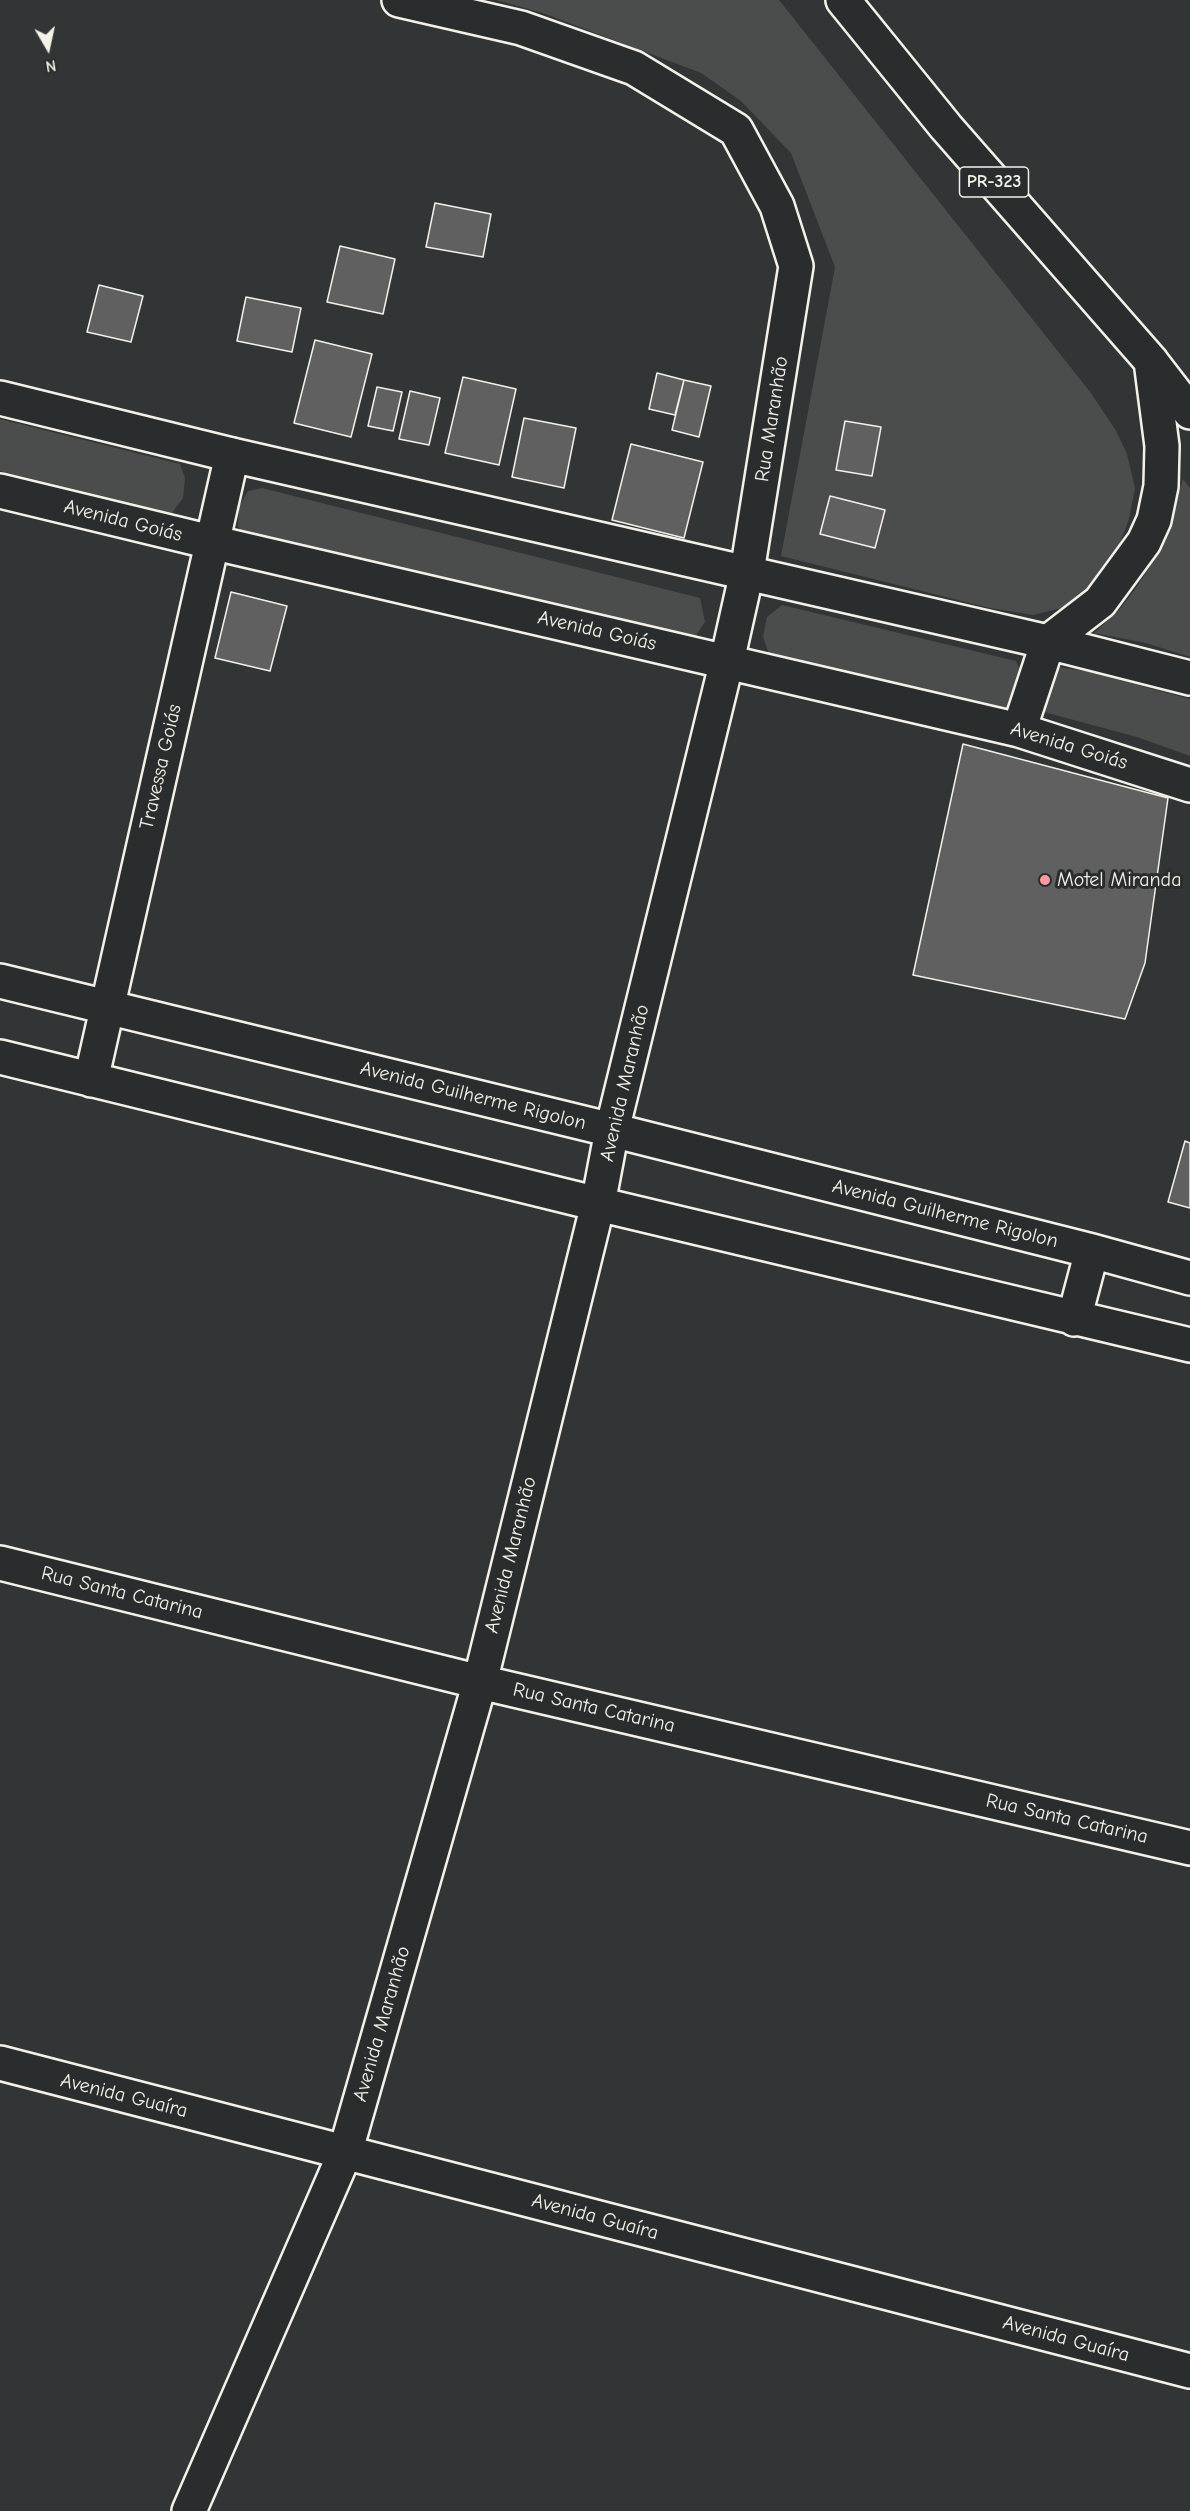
<!DOCTYPE html>
<meta charset="utf-8">
<style>
body{margin:0}
#map{position:relative;width:1190px;height:2511px;overflow:hidden;background:#323535;font-family:"Comic Neue",sans-serif}
canvas{display:block}
.north{position:absolute;left:18px;top:18px;width:60px;height:60px;-webkit-text-stroke:4px #2a2d2e;paint-order:stroke;rotate:171deg;font-size:16px;font-weight:700;line-height:24px;text-align:center;color:#f4f1e8}
.north::after{content:'';display:block;margin:auto;width:21px;height:27px;background:#f4f1e8;clip-path:polygon(50% 0,100% 100%,50% 72%,0 100%)}
</style>
<div id="map">
<canvas width="1190" height="2511"></canvas>
<div class="north">N</div>
</div>
<script>
const ctx = document.querySelector('canvas').getContext('2d');
ctx.lineJoin = 'round';
function fillPath(path, color) {
  ctx.fillStyle = color;
  ctx.fill(path, 'evenodd');
}
function shape(rows) {
  const path = new Path2D();
  for (const r of rows) {
    path.moveTo(r[0], r[1]);
    for (let i = 2; i < r.length; i += 2) path.lineTo(r[i], r[i + 1]);
  }
  return path;
}
function stroke(path, color, width, dash) {
  ctx.strokeStyle = color;
  ctx.lineWidth = width;
  ctx.lineCap = dash ? 'butt' : 'round';
  ctx.setLineDash(dash || []);
  ctx.stroke(path);
}
function write(font, color, halo, rows, align = 'center') {
  ctx.font = font + ' "Comic Neue",sans-serif';
  ctx.lineWidth = 6;
  ctx.setLineDash([]);
  ctx.textBaseline = 'middle';
  ctx.strokeStyle = halo;
  ctx.fillStyle = color;
  for (const [text, x, y, turn = 0] of rows) {
    ctx.save();
    ctx.translate(x, y);
    ctx.rotate((+turn || 0) * Math.PI / 180);
    ctx.textAlign = isNaN(turn) ? turn : align;
    if (halo) ctx.strokeText(text, 0, 0);
    ctx.fillText(text, 0, 0);
    ctx.restore();
  }
}
fillPath(shape([
 [496,0,779,0,1091,393,1115,429,1127,454,1135,488,1129,519,1116,554,1096,586,1073,605,1033,615,990,608,781,556,835,267,791,153,741,101,701,73,543,13],
 [0,419,180,464,185,478,183,498,172,513,0,471],
 [1183,479,1190,488,1190,657,1146,643,1094,633,1119,610,1136,588,1148,569,1165,537],
 [262,488,700,598,705,622,695,637,683,646,245,537,238,526,239,507,248,491],
 [782,605,1016,661,1024,679,1019,700,1004,709,769,654,763,637,767,617],
 [1058,667,1085,671,1190,699,1190,756,1137,737,1044,712,1042,688]
]), '#4b4d4c');
const building = shape([
 [435,203,491,214,483,257,426,247,435,203],
 [340,246,395,259,383,314,327,302,340,246],
 [99,285,143,296,131,342,87,332,99,285],
 [246,297,301,308,292,352,237,341,246,297],
 [315,340,372,354,351,437,294,423,315,340],
 [657,373,684,380,675,415,649,409,657,373],
 [463,377,516,389,499,465,445,453,463,377],
 [684,380,711,386,699,437,672,430,684,380],
 [377,387,402,392,393,431,368,426,377,387],
 [410,391,440,398,429,445,399,439,410,391],
 [524,418,576,428,564,488,512,477,524,418],
 [845,421,881,427,872,476,836,470,845,421],
 [631,444,703,462,684,538,612,520,631,444],
 [830,496,885,510,875,548,820,534,830,496],
 [231,592,287,606,270,671,215,658,231,592],
 [963,744,1168,798,1145,963,1125,1019,913,975,963,744],
 [1185,1141,1190,1143,1190,1208,1168,1202,1185,1141]
]);
fillPath(building, '#5f605f');
stroke(building, '#f4f1e8', 1.5);
const minor = shape([
 [0,981,612,1130,1092,1251,1190,1278],
 [0,1057,598,1204,1190,1345],
 [91,1080,232,455],
 [1074,1319,1092,1251],
 [0,1563,480,1682,1190,1848],
 [0,2063,1190,2371],
 [189,2511,345,2153,480,1682,598,1204,612,1130,727,661,747,572,796,266,777,206,736,130,634,68,521,28,399,0]
]);
const secondary = shape([
 [0,398,232,455,1048,642,1190,678],
 [0,491,211,542,1019,730,1190,785],
 [1019,730,1048,642]
]);
const trunk = shape([
 [843,0,946,127,1150,360,1190,412],
 [1048,642,1100,602,1144,542,1154,520,1161,486,1162,446,1151,361]
]);
stroke(minor, '#f4f1e8', 38);
stroke(secondary, '#f4f1e8', 38);
stroke(trunk, '#f4f1e8', 38);
stroke(minor, '#2a2d2e', 33);
stroke(secondary, '#2a2d2e', 33);
stroke(trunk, '#2a2d2e', 33);
for (const [x, y, r, color] of [
 [1045,880,6,"#ff9aa2"]
]) {
  const dot = new Path2D();
  dot.arc(x, y, r, 0, 2 * Math.PI);
  ctx.fillStyle = color;
  ctx.fill(dot);
  stroke(dot, '#2a2d2e', 2);
}
for (const [x, y, w] of [
 [994,182,69]
]) {
  const box = new Path2D();
  box.roundRect(x - w / 2, y - 15, w, 30, 4.5);
  ctx.fillStyle = '#2a2d2e';
  ctx.fill(box);
  stroke(box, '#f4f1e8', 1.5);
}
write('bold 18px', '#f4f1e8', null, [
 ["PR-323",994,182]
]);
write('20px', '#f4f1e8', '#2a2d2e', [
 ["Rua Maranhão",772,419,-81],
 ["Avenida Goiás",123,521,14],
 ["Avenida Goiás",597,631,13],
 ["Avenida Goiás",1069,746,17],
 ["Travessa Goiás",161,767,-77],
 ["Avenida Maranhão",625,1083,-77],
 ["Avenida Guilherme Rigolon",473,1096,14],
 ["Avenida Guilherme Rigolon",945,1214,14],
 ["Avenida Maranhão",511,1555,-76],
 ["Rua Santa Catarina",122,1593,14],
 ["Rua Santa Catarina",594,1708,13],
 ["Rua Santa Catarina",1067,1819,13],
 ["Avenida Maranhão",382,2024,-74],
 ["Avenida Guaíra",124,2096,14],
 ["Avenida Guaíra",595,2217,15],
 ["Avenida Guaíra",1066,2339,15]
]);
write('20px', '#f4f1e8', '#2a2d2e', [
 ["Motel Miranda",1057,880]
], 'left');
</script>
